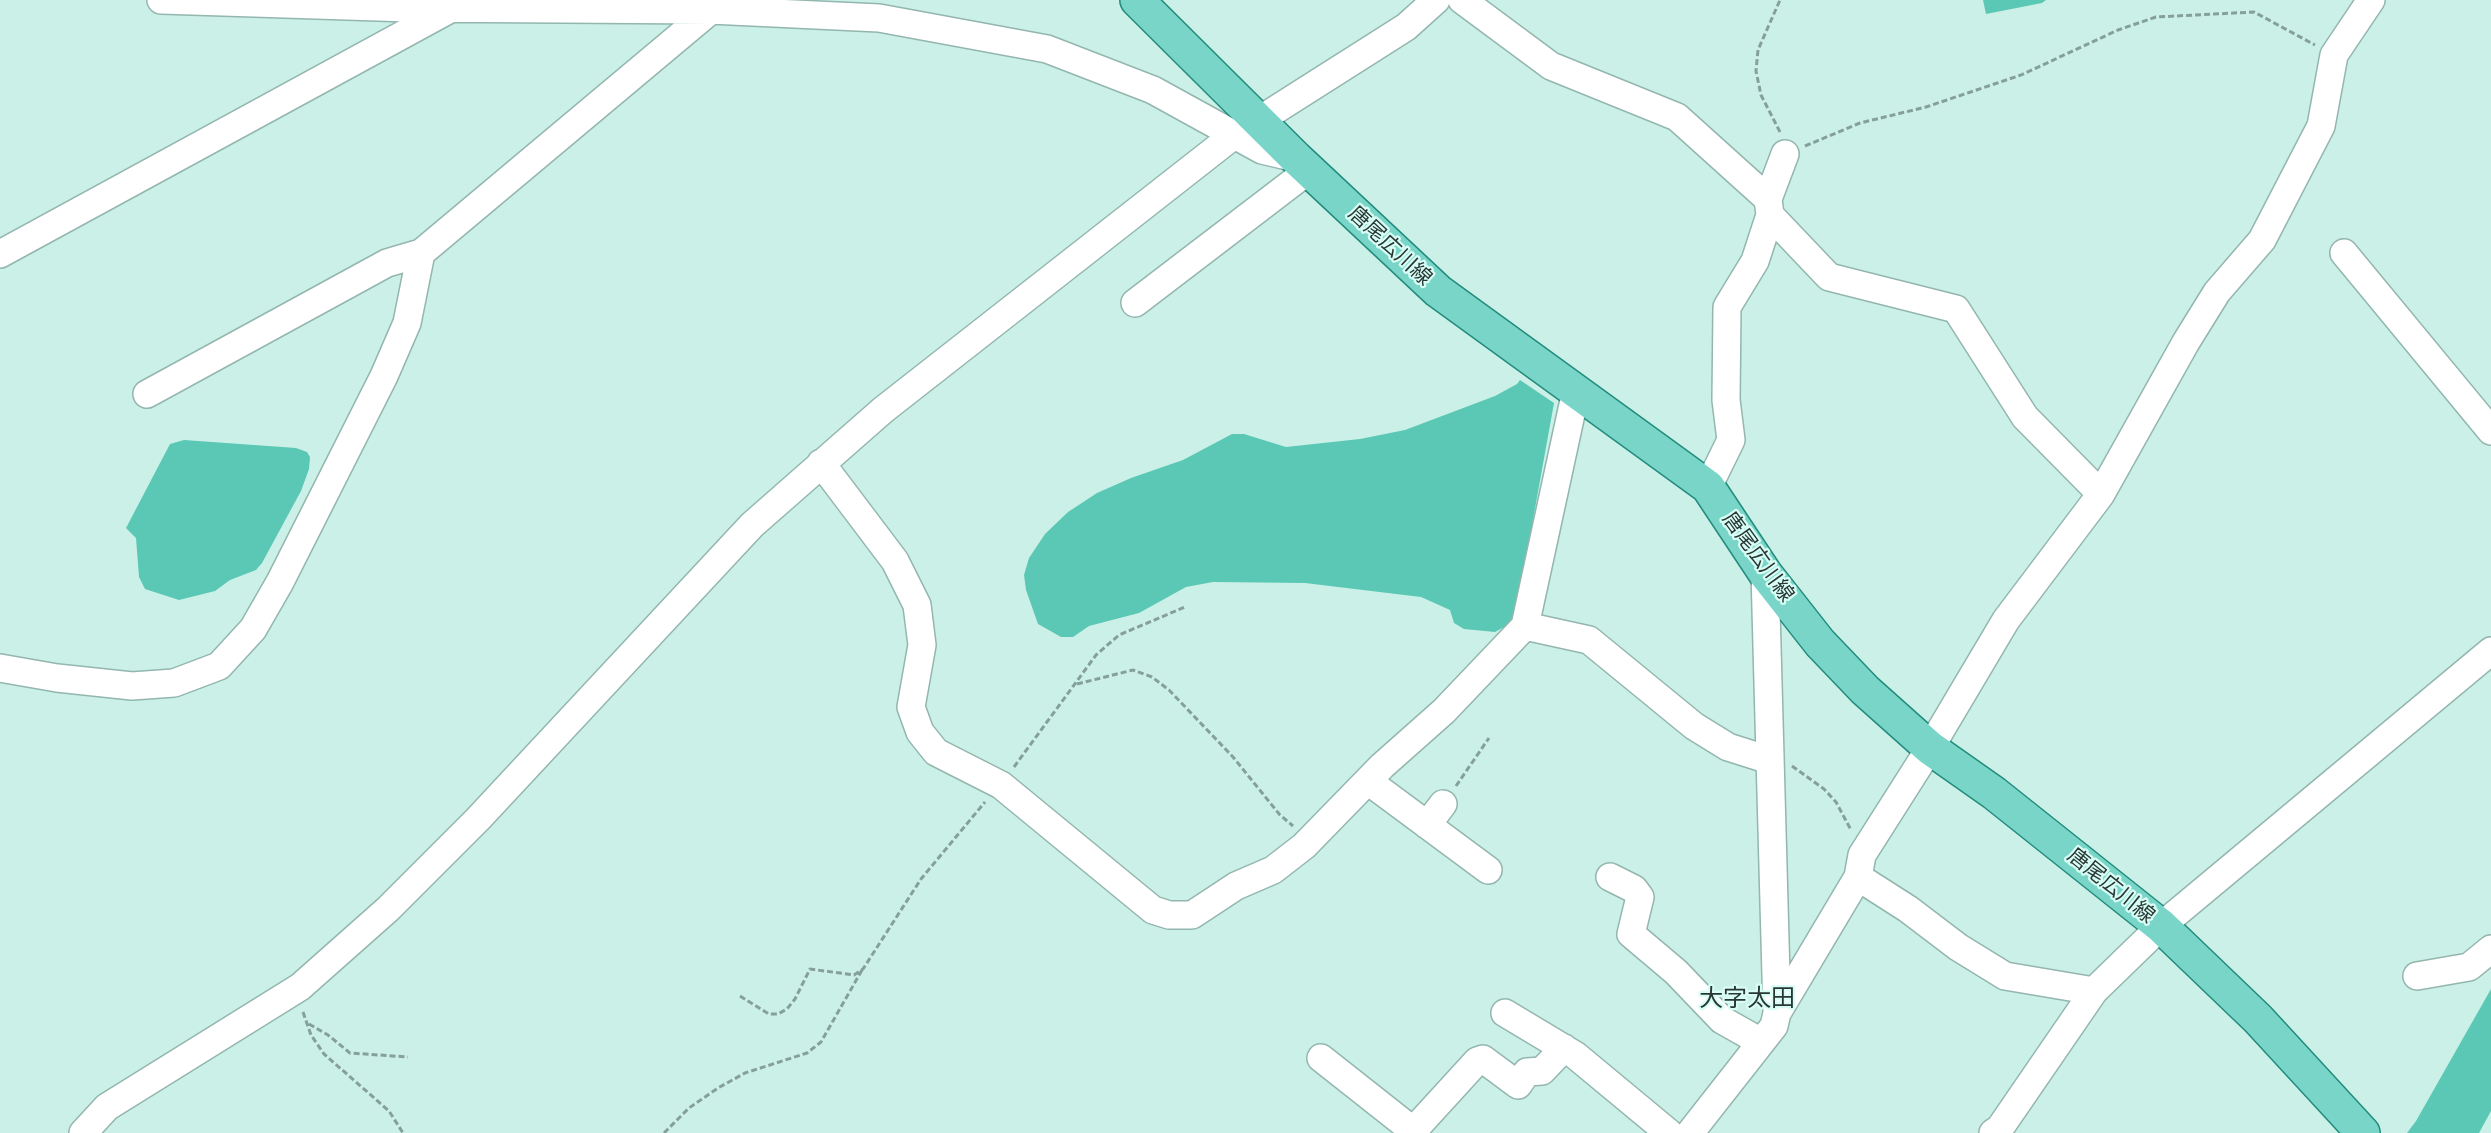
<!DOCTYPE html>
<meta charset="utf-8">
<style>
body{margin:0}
canvas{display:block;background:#cbf0e7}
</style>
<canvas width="2491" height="1133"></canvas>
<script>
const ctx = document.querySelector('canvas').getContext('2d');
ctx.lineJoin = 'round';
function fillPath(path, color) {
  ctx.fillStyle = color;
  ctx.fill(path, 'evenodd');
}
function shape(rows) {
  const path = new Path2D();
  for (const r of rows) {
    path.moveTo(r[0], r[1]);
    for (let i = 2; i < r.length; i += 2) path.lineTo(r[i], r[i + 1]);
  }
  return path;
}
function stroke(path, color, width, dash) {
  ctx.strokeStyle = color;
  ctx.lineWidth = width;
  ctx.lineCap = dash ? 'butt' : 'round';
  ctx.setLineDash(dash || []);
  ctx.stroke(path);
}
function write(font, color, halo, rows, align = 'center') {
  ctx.font = font + ' "Alegreya Sans","Noto Sans JP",sans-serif';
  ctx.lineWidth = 4.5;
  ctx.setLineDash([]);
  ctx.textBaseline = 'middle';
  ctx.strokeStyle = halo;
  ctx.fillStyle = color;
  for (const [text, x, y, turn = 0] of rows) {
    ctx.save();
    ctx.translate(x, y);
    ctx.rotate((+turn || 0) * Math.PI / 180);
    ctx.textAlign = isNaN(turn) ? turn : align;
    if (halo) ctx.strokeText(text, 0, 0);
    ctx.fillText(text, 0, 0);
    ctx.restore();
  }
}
fillPath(shape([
 [1983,0,2046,0,2042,3,1986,14],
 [1520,380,1554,403,1519,597,1514,616,1506,626,1495,632,1464,629,1454,623,1450,610,1421,597,1305,583,1213,582,1186,587,1139,613,1089,626,1073,637,1061,637,1038,624,1026,590,1024,575,1029,558,1045,534,1068,512,1097,493,1131,478,1183,460,1232,434,1244,434,1286,447,1360,439,1405,430,1495,396,1517,384],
 [184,440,296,448,307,452,310,457,309,469,301,491,262,563,256,570,230,580,215,591,179,600,145,589,139,577,136,538,126,528,170,444],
 [2491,989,2491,1111,2479,1133,2407,1133,2416,1121]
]), '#5bc8b5');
const minor = shape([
 [161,0,409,8,710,10,879,18,1047,49,1153,90,1262,150,1296,158],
 [1462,0,1551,66,1677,117,1768,199],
 [1258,121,1406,27,1436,0],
 [1770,215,1829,277,1956,309,2025,417,2101,494],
 [2344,253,2491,431],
 [0,254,450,9],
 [1135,303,1309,170],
 [147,394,387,263,421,253],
 [821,463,895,561,917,605,922,645,911,707,920,732,936,752,1001,785,1153,910,1169,915,1192,915,1236,886,1273,870,1304,846,1382,766,1444,711,1525,626,1576,391],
 [1708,487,1731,440,1726,400,1727,307,1755,261,1770,215,1768,199,1785,154],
 [1525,626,1589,640,1694,726,1728,747,1769,760],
 [0,668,57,678,132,686,174,683,219,666,253,629,280,582,384,376,407,323,421,253,717,5],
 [1368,781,1488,870],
 [1427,825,1443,804],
 [1610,877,1634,889,1640,897,1631,934,1676,972,1722,1020,1761,1042],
 [1858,877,1908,909,1958,947,2005,976,2094,991],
 [2417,976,2469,967,2491,949],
 [1505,1013,1575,1055,1669,1133],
 [1777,1013,1858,877,1862,855,1930,748,2006,620,2101,494,2186,342,2217,292,2262,240,2321,126,2334,55,2371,0],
 [1321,1058,1416,1133],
 [1413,1131,1477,1061,1483,1059,1518,1085,1527,1072,1542,1071,1564,1048],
 [83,1133,107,1107,300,987,388,909,478,819,752,525,883,410,1234,135],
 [1690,1133,1774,1026,1777,1013,1765,573],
 [1993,1133,2000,1128,2094,991,2161,926,2491,651]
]);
const major = shape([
 [1137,0,1296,158,1438,291,1708,487,1765,573,1820,643,1865,690,1930,748,1994,793,2161,926,2258,1019,2363,1133]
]);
stroke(minor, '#93b6ae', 30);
stroke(major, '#228c7d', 36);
stroke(shape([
 [1780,132,1761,95,1756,71,1758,50,1780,0],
 [1805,146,1860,123,1926,107,2021,75,2118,30,2156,17,2254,12,2315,45],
 [1077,684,1133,670,1152,677,1169,690,1233,757,1280,815,1293,826],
 [1792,766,1824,789,1836,802,1851,830],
 [1014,767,1096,655,1119,635,1185,607],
 [1456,786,1489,738],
 [740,996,769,1014,778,1014,787,1009,795,999,810,969,854,975,863,969,921,879,985,802],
 [303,1012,311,1035,324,1054,389,1111,403,1133],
 [309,1024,328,1035,350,1053,408,1057],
 [664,1133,689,1108,718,1088,745,1073,807,1053,821,1042,862,970]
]), '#85a09a', 3, [6, 3]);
stroke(minor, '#fff', 27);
stroke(major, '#79d5c8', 33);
write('21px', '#293734', '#d8fdf5', [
 ["唐尾広川線",1390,246,43],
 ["唐尾広川線",1758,557,54],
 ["唐尾広川線",2111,886,39]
]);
write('24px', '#293734', '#d8fdf5', [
 ["大字太田",1747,999]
]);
</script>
